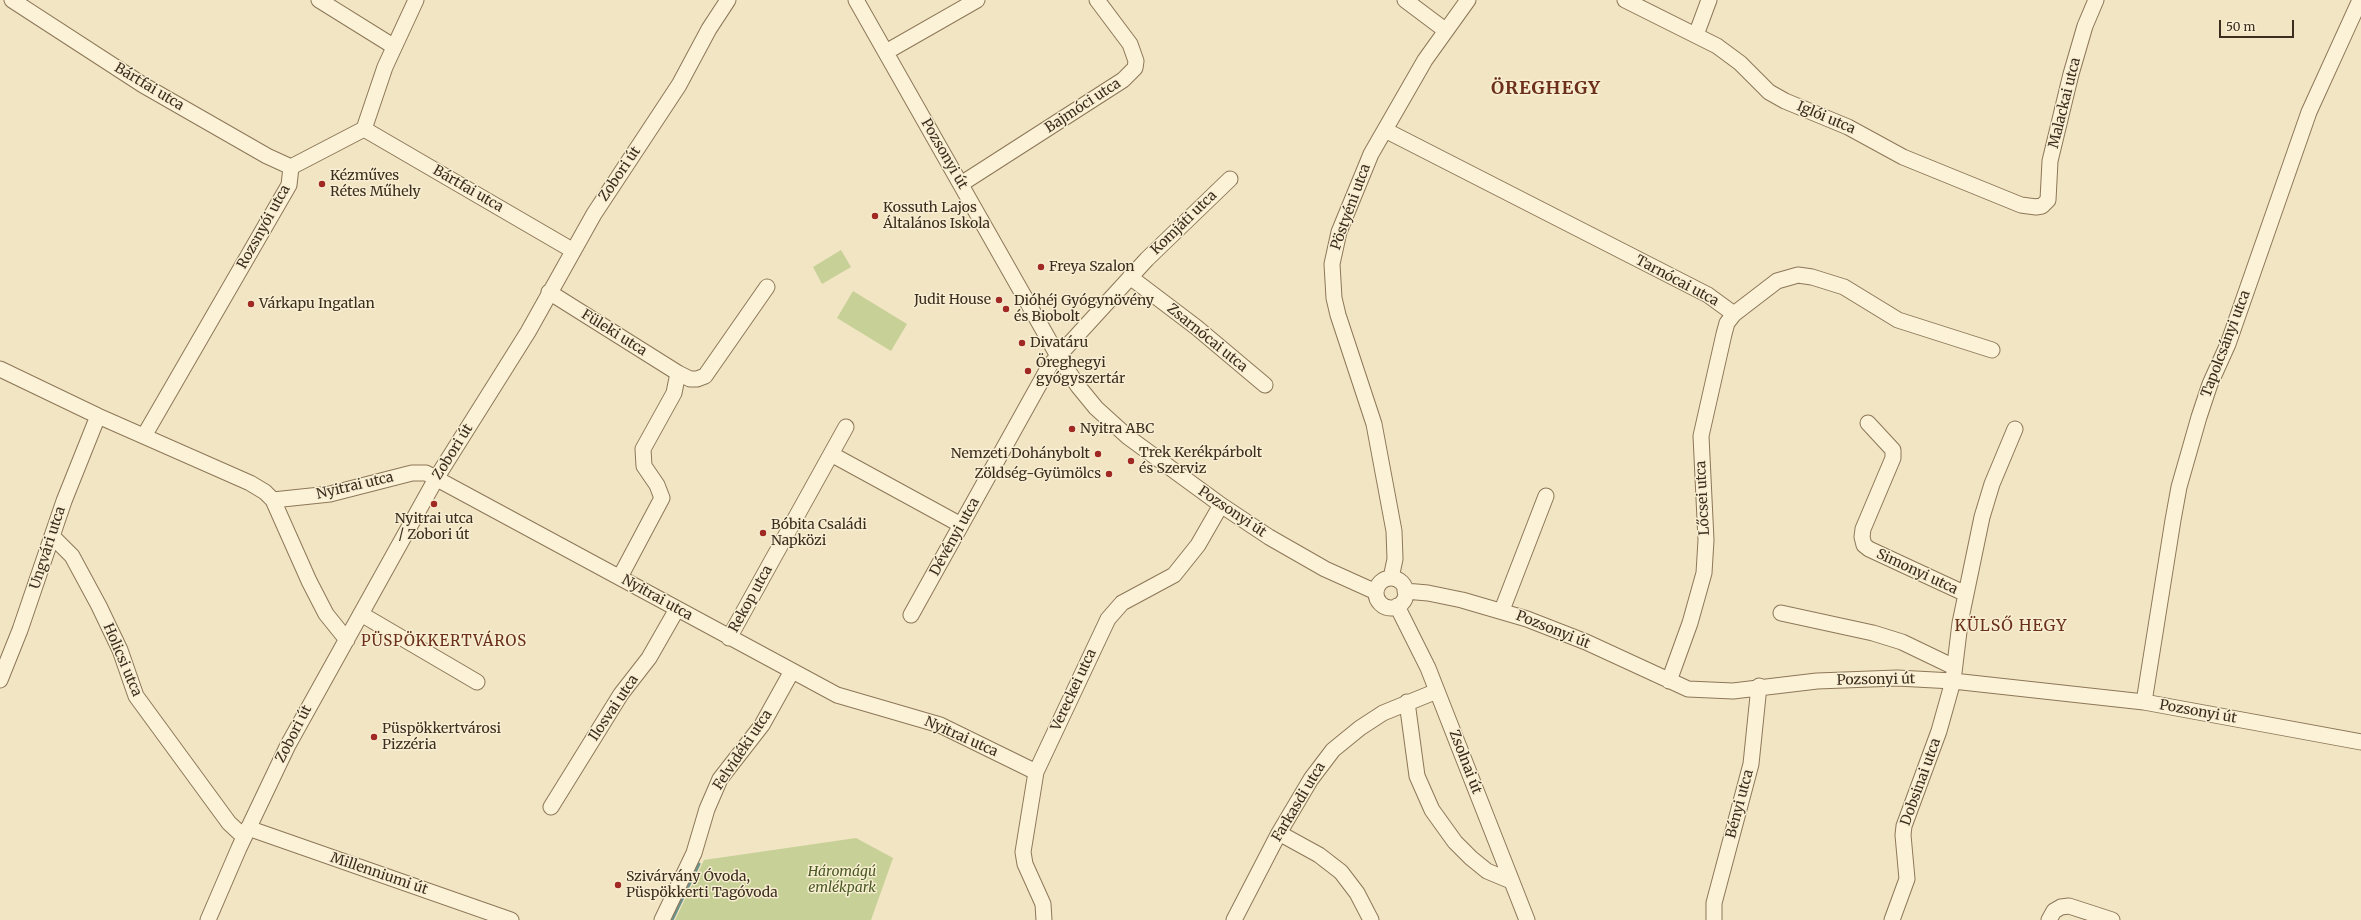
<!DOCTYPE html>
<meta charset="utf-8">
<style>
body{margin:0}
#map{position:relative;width:2361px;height:920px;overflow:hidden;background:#f1e5c3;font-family:Merriweather,serif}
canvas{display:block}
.scale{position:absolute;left:2219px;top:20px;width:75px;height:18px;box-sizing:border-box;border:2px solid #3c2d1e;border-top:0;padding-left:5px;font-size:12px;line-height:14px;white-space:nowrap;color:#3c2d1e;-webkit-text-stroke:3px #f8efd3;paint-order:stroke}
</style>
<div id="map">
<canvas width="2361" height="920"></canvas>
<div class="scale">50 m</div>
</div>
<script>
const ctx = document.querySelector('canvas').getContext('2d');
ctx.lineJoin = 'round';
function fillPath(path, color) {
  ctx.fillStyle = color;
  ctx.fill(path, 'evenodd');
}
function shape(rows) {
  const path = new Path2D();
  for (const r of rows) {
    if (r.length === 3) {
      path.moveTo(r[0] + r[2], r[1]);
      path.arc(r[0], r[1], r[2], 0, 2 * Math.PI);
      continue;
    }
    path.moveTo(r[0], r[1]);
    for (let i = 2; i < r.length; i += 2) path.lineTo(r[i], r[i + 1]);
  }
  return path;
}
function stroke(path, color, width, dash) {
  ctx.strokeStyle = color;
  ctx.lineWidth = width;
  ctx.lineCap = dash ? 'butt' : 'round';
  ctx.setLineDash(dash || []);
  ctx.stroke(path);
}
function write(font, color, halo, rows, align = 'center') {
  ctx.font = font + ' Merriweather,serif';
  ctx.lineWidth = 3;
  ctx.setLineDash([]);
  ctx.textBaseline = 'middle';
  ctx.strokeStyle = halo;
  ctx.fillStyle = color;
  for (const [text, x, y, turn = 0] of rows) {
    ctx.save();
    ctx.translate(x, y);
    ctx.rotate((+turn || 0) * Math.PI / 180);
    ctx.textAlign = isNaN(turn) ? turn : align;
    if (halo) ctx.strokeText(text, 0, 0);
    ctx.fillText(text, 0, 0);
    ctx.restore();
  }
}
fillPath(shape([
 [841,250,851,267,822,284,813,267],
 [853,291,907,324,891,351,837,318],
 [856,838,893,858,871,920,675,920,704,860]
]), '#c7d096');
stroke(shape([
 [672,920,699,864]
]), '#6b938b', 3);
const minor = shape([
 [12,0,143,85,267,156,291,167],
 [319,0,393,46],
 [856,0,1058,356,1078,386,1096,408,1128,437,1221,505,1269,537,1325,569,1376,592],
 [1405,0,1445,30],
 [1625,0,1717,46,1740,63,1769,92,1785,101,1848,127,1903,157,2021,205,2036,207,2042,206,2048,200,2050,161,2071,74,2085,26,2096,0],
 [1696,35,1709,0],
 [886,52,977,0],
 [364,129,572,250],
 [1385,130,1708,295,1734,314,1777,281,1798,275,1812,277,1844,287,1898,320,1992,350],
 [291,167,364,129,385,67,416,0],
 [961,184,1123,80,1135,68,1136,61,1130,44,1097,0],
 [1130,277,1196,327,1265,385],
 [549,292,678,373,674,393,643,449,644,466,657,485,662,498,620,577],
 [0,369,98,416,250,483,265,492,273,500,309,581,326,614,347,640],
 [678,373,690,379,697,379,705,376,767,287],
 [1868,423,1893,450,1893,458,1863,529,1862,537,1864,545,1869,549,1966,594],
 [144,436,289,185,291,167],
 [831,454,961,525],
 [273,500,330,494,412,473,426,473,837,695,940,725,1036,772],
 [52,536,72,556,99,606,120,650,136,696,229,823,244,837],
 [1391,578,1395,559,1394,531,1374,424,1338,315,1334,298,1332,264,1339,232,1371,154,1425,60,1468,0],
 [1391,593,15],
 [1405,591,1428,593,1462,600,1527,619,1586,642,1688,689,1733,691,1817,681,1897,678,1953,681,2144,702,2361,742],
 [1397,606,1428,668,1527,920],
 [1502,610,1546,496],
 [1781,613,1873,633,1902,642,1954,667],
 [361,614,477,682],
 [911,615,1050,365,1147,259,1230,179],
 [729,638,846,427],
 [0,680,20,630,64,501,98,416],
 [1669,681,1690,623,1704,573,1706,540,1701,436,1724,334,1727,323,1734,314],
 [1407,702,1417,776,1432,810,1455,842,1471,858,1487,871,1511,881],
 [2144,702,2173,520,2179,487,2199,417,2210,384,2228,344,2309,112,2360,0],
 [551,807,621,694,649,658,677,609],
 [248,828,511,920],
 [1279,833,1319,855,1341,872,1357,893,1371,920],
 [208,920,239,848,288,745,437,477,528,332,594,214,679,85,709,29,728,0],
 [662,920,694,853,707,809,720,779,762,725,792,671],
 [1044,920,1043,904,1025,864,1023,852,1036,772,1108,619,1122,603,1174,575,1198,545,1221,505],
 [1234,920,1279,833,1311,779,1333,750,1360,728,1383,713,1437,691],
 [1714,920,1714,903,1751,764,1759,686],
 [1892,920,1907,879,1903,835,1904,826,1939,731,1953,681,1960,623,1982,517,1992,484,2015,429],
 [2049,920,2054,911,2061,907,2069,906,2112,920]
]);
stroke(minor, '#8d7758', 17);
stroke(minor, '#fbf2d7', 15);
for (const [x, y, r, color] of [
 [322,184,4,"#a02924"],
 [875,216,4,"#a02924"],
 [1041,267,4,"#a02924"],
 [999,300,4,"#a02924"],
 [251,304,4,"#a02924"],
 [1006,309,4,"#a02924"],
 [1022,343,4,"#a02924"],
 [1028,371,4,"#a02924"],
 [1072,429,4,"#a02924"],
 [1098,454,4,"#a02924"],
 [1131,461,4,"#a02924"],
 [1109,474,4,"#a02924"],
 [434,504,4,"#a02924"],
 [763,533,4,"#a02924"],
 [374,737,4,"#a02924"],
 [618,885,4,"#a02924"]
]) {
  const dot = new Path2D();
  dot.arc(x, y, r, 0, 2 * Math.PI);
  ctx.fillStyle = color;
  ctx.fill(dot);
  stroke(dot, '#f8efd3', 1.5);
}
write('14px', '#3c2d1e', '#f8efd3', [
 ["Bártfai utca",149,87,31],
 ["Malackai utca",2065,103,-76],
 ["Bajmóci utca",1083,106,-33],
 ["Iglói utca",1826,118,23],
 ["Pozsonyi út",944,154,60],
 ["Zobori út",620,174,-56],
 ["Bártfai utca",468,189,30],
 ["Pöstyéni utca",1351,207,-70],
 ["Komjáti utca",1184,223,-44],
 ["Rozsnyói utca",264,227,-61],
 ["Tarnócai utca",1677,281,28],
 ["Füleki utca",614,333,32],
 ["Zsarnócai utca",1207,338,39],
 ["Tapolcsányi utca",2226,344,-69],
 ["Zobori út",453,452,-58],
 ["Nyitrai utca",355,486,-13],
 ["Lőcsei utca",1703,498,-93],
 ["Pozsonyi út",1232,512,34],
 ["Dévényi utca",955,537,-61],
 ["Ungvári utca",48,548,-72],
 ["Simonyi utca",1917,572,25],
 ["Nyitrai utca",657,598,29],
 ["Rekop utca",751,599,-61],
 ["Pozsonyi út",1553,630,22],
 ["Holicsi utca",122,660,67],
 ["Pozsonyi út",1876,680,-1],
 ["Vereckei utca",1074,690,-65],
 ["Ilosvai utca",614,708,-56],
 ["Pozsonyi út",2198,712,10],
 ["Zobori út",294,734,-63],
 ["Nyitrai utca",961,737,24],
 ["Felvidéki utca",743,750,-56],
 ["Zsolnai út",1465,762,69],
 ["Dobsinai utca",1921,782,-70],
 ["Farkasdi utca",1299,802,-59],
 ["Bényi utca",1740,804,-75],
 ["Millenniumi út",379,874,19]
]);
write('14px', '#3c2d1e', '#f8efd3', [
 ["Kézműves",330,176],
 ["Rétes Műhely",330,192],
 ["Kossuth Lajos",883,208],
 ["Általános Iskola",883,224],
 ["Freya Szalon",1049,267],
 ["Judit House",991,300,"right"],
 ["Dióhéj Gyógynövény",1014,301],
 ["és Biobolt",1014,317],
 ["Várkapu Ingatlan",259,304],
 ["Divatáru",1030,343],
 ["Öreghegyi",1036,363],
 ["gyógyszertár",1036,379],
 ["Nyitra ABC",1080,429],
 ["Trek Kerékpárbolt",1139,453],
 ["és Szerviz",1139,469],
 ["Nemzeti Dohánybolt",1090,454,"right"],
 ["Zöldség-Gyümölcs",1101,474,"right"],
 ["Nyitrai utca",434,519,"center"],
 ["/ Zobori út",434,535,"center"],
 ["Bóbita Családi",771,525],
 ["Napközi",771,541],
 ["Püspökkertvárosi",382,729],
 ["Pizzéria",382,745],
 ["Szivárvány Óvoda,",626,877],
 ["Püspökkerti Tagóvoda",626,893]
], 'left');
write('italic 14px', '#495923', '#f8efd3', [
 ["Háromágú",842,872],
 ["emlékpark",842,888]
]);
ctx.letterSpacing = '1px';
write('15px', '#6b2f1a', '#f8efd3', [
 ["PÜSPÖKKERTVÁROS",444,642]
]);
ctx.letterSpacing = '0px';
ctx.letterSpacing = '1px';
write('16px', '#6b2f1a', '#f8efd3', [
 ["KÜLSŐ HEGY",2011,626]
]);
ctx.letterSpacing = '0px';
ctx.letterSpacing = '1px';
write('bold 18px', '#6b2f1a', '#f8efd3', [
 ["ÖREGHEGY",1546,89]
]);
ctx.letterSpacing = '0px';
</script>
